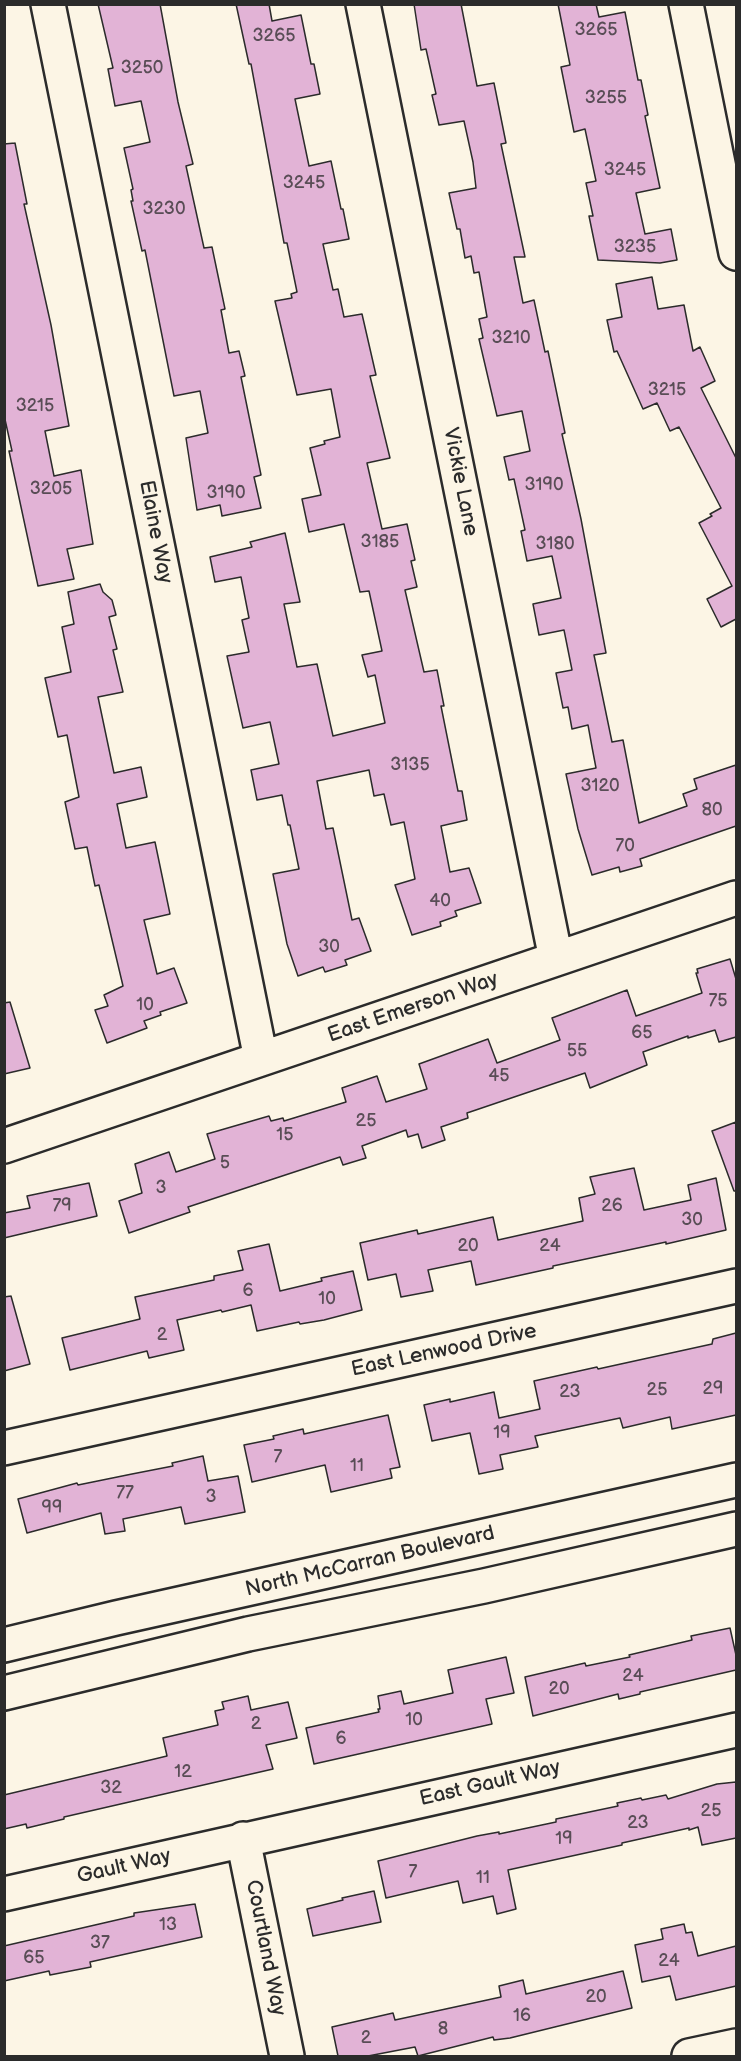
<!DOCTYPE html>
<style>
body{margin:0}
#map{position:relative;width:741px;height:2061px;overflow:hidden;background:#fcf5e5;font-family:"Balsamiq Sans",sans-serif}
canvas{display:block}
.frame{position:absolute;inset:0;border:6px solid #2b2b2b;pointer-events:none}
</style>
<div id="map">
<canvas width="741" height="2061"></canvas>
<div class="frame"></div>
</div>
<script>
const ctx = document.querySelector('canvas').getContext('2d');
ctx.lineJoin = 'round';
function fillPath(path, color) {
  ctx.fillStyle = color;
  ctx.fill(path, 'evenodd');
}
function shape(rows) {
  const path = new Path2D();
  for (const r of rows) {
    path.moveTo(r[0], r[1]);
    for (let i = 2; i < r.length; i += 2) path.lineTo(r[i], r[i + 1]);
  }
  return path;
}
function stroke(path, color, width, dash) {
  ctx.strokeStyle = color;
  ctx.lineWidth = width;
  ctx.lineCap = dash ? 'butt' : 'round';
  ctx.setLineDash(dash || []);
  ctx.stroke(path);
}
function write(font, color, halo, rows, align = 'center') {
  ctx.font = font + ' "Balsamiq Sans",sans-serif';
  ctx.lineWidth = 4.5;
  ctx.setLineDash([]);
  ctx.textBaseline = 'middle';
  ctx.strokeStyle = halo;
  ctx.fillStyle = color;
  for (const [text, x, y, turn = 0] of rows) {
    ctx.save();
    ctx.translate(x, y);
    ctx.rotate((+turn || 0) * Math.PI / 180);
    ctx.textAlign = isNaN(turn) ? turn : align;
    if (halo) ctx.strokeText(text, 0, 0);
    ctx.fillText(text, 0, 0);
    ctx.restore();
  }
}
const building = shape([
 [98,4,160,4,178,102,193,164,186,166,204,248,212,247,225,309,221,310,229,353,239,351,245,376,241,377,261,475,254,477,261,508,222,516,220,505,197,510,186,438,208,433,200,391,174,396,145,250,142,251,131,201,133,201,131,190,133,189,124,148,150,142,141,101,115,106,108,69,113,68,98,4],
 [236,4,269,4,272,21,301,15,311,64,314,64,320,94,295,99,309,166,331,161,341,209,343,209,349,239,323,244,333,290,338,289,344,317,362,314,376,375,370,376,390,458,367,463,382,529,407,524,415,560,411,561,417,587,405,590,424,672,437,670,444,706,441,706,458,791,462,791,467,820,441,826,450,872,469,868,481,903,455,911,457,916,440,922,441,926,412,935,395,885,415,879,404,822,391,825,384,794,374,796,369,770,317,781,326,829,333,828,352,920,359,918,371,951,345,960,347,965,325,972,323,967,298,976,287,944,273,874,299,869,290,825,288,825,282,795,257,800,251,770,279,764,270,722,243,728,227,656,249,652,242,620,249,618,241,577,215,582,210,557,252,547,250,542,285,533,300,602,284,604,297,667,317,664,333,736,385,723,375,675,368,677,362,655,382,651,369,591,360,592,344,524,309,532,302,499,321,495,310,448,325,444,324,441,340,437,331,389,297,395,275,301,292,298,291,294,297,292,287,243,284,243,251,64,249,64,236,4],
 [414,4,461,4,477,86,494,83,506,143,501,144,525,257,514,257,523,303,534,300,545,352,548,351,565,433,562,434,581,519,606,653,594,655,612,742,623,740,639,823,687,806,683,794,697,789,694,779,736,765,736,826,640,859,642,866,620,872,619,867,592,875,578,829,566,774,596,768,592,747,588,725,572,729,568,707,563,708,556,673,572,670,564,630,539,635,533,604,561,598,552,556,527,561,521,531,525,530,514,479,509,480,504,457,530,451,522,411,497,416,479,339,483,338,479,319,487,317,479,272,474,273,471,256,465,258,460,229,457,229,449,193,476,188,473,162,464,121,439,125,432,95,436,94,426,49,421,50,414,4],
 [558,4,596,4,599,17,625,12,638,80,641,80,648,115,645,116,660,188,636,193,645,234,671,229,677,260,660,263,598,260,589,216,593,216,586,183,596,181,585,129,574,132,561,67,570,65,558,4],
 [15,143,27,204,24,204,51,325,69,426,45,431,54,476,81,470,93,544,67,549,74,579,38,586,9,451,12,451,4,415,4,144,15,143],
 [652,277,658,309,684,305,693,351,700,347,715,381,701,388,736,458,736,619,721,627,707,599,732,586,699,523,712,516,710,514,721,508,679,427,670,431,657,403,643,409,617,351,614,352,607,320,622,317,616,284,652,277],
 [100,584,103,592,112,600,116,615,109,617,117,649,113,650,123,692,98,697,114,773,141,767,147,797,117,804,126,848,155,842,170,914,144,920,157,974,174,968,187,1003,160,1012,161,1015,144,1021,147,1028,107,1043,95,1010,108,1006,104,995,123,986,99,885,95,886,87,847,75,849,65,802,79,797,67,735,58,737,45,678,71,672,62,627,74,624,68,592,100,584],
 [730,959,736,979,736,1037,719,1042,715,1030,688,1038,688,1036,643,1052,647,1065,590,1088,585,1073,467,1113,468,1118,441,1127,445,1140,422,1148,418,1134,408,1137,406,1130,362,1146,366,1158,343,1165,340,1157,188,1207,190,1212,129,1233,119,1201,142,1193,135,1164,169,1152,176,1172,215,1159,207,1134,269,1116,271,1121,283,1118,284,1121,346,1102,342,1088,377,1076,386,1102,427,1089,419,1064,488,1039,497,1063,560,1040,552,1018,627,990,636,1016,702,993,696,973,698,973,697,969,730,959],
 [10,1002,30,1068,4,1074,4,1003,10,1002],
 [736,1122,736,1191,734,1191,712,1131,736,1122],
 [634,1168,644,1210,691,1200,688,1185,716,1178,726,1230,666,1244,666,1242,553,1266,553,1268,476,1285,471,1261,428,1270,433,1291,401,1297,396,1274,368,1280,360,1243,417,1230,418,1234,493,1217,498,1240,583,1221,579,1198,595,1194,590,1177,634,1168],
 [89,1183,97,1216,4,1238,4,1213,30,1208,27,1196,89,1183],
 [269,1244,280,1291,322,1281,321,1278,353,1271,362,1310,324,1320,300,1324,299,1322,257,1331,251,1305,222,1312,221,1310,177,1320,184,1350,149,1358,147,1351,70,1370,62,1338,140,1319,135,1297,214,1280,214,1276,243,1270,238,1251,269,1244],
 [11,1296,30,1364,4,1371,4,1297,11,1296],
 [736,1333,736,1415,672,1429,670,1417,623,1428,620,1418,535,1436,538,1447,500,1455,503,1469,479,1474,470,1433,432,1441,424,1405,450,1399,450,1402,494,1392,499,1418,540,1409,534,1381,597,1367,598,1369,712,1344,713,1339,736,1333],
 [388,1415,400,1467,390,1469,392,1478,331,1492,325,1465,252,1482,244,1445,274,1439,273,1436,303,1429,304,1434,388,1415],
 [203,1456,208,1481,238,1476,245,1512,185,1524,181,1507,123,1519,125,1531,105,1534,101,1513,27,1533,18,1499,77,1483,78,1485,132,1474,173,1466,172,1463,203,1456],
 [730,1628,736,1655,736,1670,640,1692,640,1694,619,1699,618,1694,533,1716,525,1677,585,1663,586,1666,630,1657,629,1655,692,1640,691,1636,730,1628],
 [506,1657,514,1693,486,1699,492,1724,314,1764,306,1728,379,1712,378,1709,380,1709,378,1696,401,1691,404,1704,453,1693,448,1670,506,1657],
 [248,1696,251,1710,288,1702,297,1738,266,1745,273,1769,64,1817,64,1819,27,1828,26,1824,4,1829,4,1795,167,1756,163,1738,218,1725,215,1711,224,1709,222,1702,248,1696],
 [736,1782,736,1838,702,1845,698,1827,689,1830,689,1828,622,1843,622,1845,508,1870,516,1909,497,1914,493,1896,463,1903,458,1881,386,1898,378,1861,477,1836,499,1832,499,1834,556,1822,556,1819,618,1806,617,1803,641,1798,642,1800,666,1795,668,1799,717,1784,736,1782],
 [374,1891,381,1922,313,1936,307,1909,343,1900,342,1898,374,1891],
 [195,1904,202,1937,90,1962,91,1967,50,1975,49,1971,4,1981,4,1946,134,1916,134,1913,195,1904],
 [684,1924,686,1933,692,1932,698,1956,736,1946,736,1986,676,2000,670,1976,642,1982,635,1945,663,1939,661,1929,684,1924],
 [623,1971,632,2008,510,2038,494,2040,493,2037,418,2056,415,2047,368,2056,338,2056,332,2027,393,2013,395,2020,501,1997,499,1986,523,1980,526,1994,623,1971]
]);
fillPath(building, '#e2b3d6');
stroke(building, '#2b2b2b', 1.5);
const street = shape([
 [48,4,261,1059],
 [363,4,556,959],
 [4,1146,736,898],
 [4,1448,736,1286],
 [243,1839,287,2056],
 [4,1894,736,1730],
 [689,2056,736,2046]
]);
const secondary = shape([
 [686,4,736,253]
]);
const primary = shape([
 [4,1645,116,1618,736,1480],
 [4,1693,248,1634,484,1586,736,1529]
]);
stroke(street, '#2b2b2b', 38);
stroke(secondary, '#2b2b2b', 38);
stroke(primary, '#2b2b2b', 38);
stroke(street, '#fcf5e5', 33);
stroke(secondary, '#fcf5e5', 33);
stroke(primary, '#fcf5e5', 33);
write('18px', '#594d56', null, [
 ["3265",596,30],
 ["3265",274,36],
 ["3250",142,68],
 ["3255",606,98],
 ["3245",625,170],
 ["3245",304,183],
 ["3230",164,209],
 ["3235",635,247],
 ["3210",511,338],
 ["3215",667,390],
 ["3215",35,406],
 ["3190",544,485],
 ["3205",51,489],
 ["3190",226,493],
 ["3185",380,542],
 ["3180",555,544],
 ["3135",410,765],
 ["3120",600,786],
 ["80",712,810],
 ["70",625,846],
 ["40",440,901],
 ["30",329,947],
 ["75",718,1001],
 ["10",145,1005],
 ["65",642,1033],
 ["55",577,1051],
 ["45",499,1076],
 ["25",366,1121],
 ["15",285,1135],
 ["5",225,1163],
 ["3",161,1188],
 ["79",62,1206],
 ["26",612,1206],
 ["30",692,1220],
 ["20",468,1246],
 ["24",550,1246],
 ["6",248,1291],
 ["10",327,1299],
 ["2",162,1335],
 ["29",713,1389],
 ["25",657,1390],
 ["23",570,1392],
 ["19",502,1433],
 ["7",278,1457],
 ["11",357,1466],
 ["77",125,1493],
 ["3",211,1497],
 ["99",52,1508],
 ["24",633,1676],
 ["20",559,1689],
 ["10",414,1720],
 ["2",256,1724],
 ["6",341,1739],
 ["12",183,1772],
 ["32",111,1788],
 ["25",711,1811],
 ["23",638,1823],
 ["19",564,1839],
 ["7",413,1872],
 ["11",483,1878],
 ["13",168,1925],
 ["37",100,1943],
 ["65",34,1958],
 ["24",669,1961],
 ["20",596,1997],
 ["16",522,2016],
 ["8",443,2029],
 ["2",366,2038]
]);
write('21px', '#2b2b2b', '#fcf5e5', [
 ["Vickie Lane",460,482,79],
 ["Elaine Way",155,532,79],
 ["East Emerson Way",413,1008,-19],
 ["East Lenwood Drive",444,1351,-12],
 ["North McCarran Boulevard",370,1562,-13],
 ["East Gault Way",490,1784,-13],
 ["Gault Way",124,1867,-13],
 ["Courtland Way",265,1948,79]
]);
</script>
